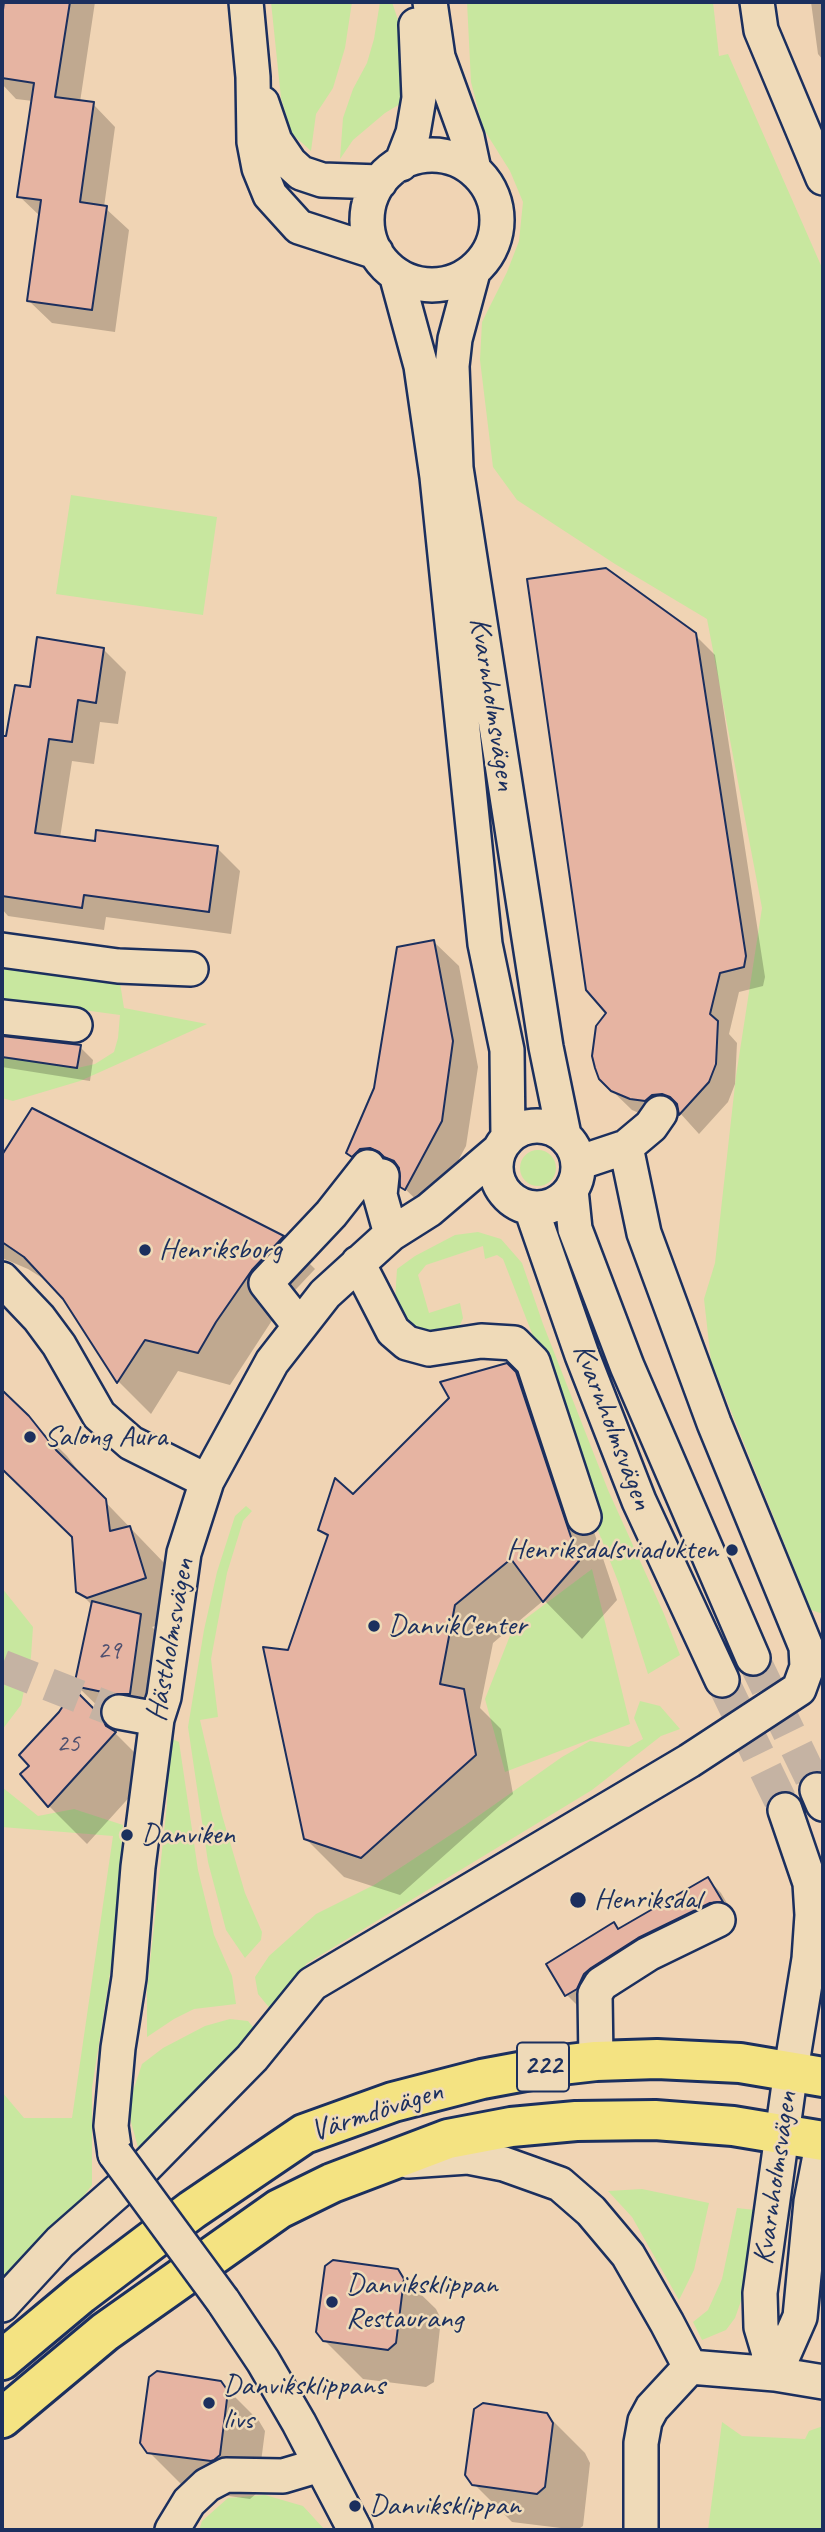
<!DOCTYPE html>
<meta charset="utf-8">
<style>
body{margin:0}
#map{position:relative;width:825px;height:2532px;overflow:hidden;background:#f0d4b4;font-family:Caveat,sans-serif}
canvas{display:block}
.frame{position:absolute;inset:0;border:4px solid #1b2f5e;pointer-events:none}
</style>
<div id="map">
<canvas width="825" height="2532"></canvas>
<div class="frame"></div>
</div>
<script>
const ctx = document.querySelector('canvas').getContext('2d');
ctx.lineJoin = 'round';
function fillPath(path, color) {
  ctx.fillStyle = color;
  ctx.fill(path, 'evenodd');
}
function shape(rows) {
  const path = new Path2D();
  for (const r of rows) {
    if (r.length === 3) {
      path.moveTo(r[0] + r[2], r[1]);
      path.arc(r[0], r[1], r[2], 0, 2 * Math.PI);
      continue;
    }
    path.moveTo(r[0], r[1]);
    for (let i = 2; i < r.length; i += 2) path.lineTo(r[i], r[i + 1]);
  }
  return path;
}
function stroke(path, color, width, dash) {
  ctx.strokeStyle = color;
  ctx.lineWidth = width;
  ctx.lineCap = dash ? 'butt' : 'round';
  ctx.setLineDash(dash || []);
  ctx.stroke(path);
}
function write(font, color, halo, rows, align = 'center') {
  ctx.font = font + ' Caveat,sans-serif';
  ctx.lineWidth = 5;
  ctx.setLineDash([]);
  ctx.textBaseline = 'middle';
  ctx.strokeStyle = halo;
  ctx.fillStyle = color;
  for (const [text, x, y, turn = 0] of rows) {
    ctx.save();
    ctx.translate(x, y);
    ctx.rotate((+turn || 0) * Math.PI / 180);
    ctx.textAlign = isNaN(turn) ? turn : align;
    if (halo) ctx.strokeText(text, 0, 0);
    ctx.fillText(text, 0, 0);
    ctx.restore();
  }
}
fillPath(shape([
 [271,2,352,2,345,48,333,88,316,114,311,151,292,134,281,98],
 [380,2,392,2,398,20,406,60,405,101,385,113,353,140,340,159,343,118,353,89,367,63,374,39],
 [467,2,713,2,719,56,728,54,823,270,823,1614,811,1610,711,1361,704,1299,715,1263,736,1076,762,908,707,619,615,564,517,500,493,467,480,360,482,322,507,272,519,241,523,202,510,171,483,128,471,82],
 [71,495,217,517,203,615,56,594],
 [2,966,120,983,124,1008,207,1024,80,1081,13,1101,2,1098,2,1056,77,1068,95,1064,114,1052,118,1038,120,1015,2,999],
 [538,1168,18],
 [478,1232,501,1239,522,1263,543,1324,608,1490,664,1614,680,1655,648,1674,619,1584,592,1515,542,1359,503,1259,497,1255,485,1259,483,1246,426,1265,418,1275,429,1313,460,1303,463,1318,458,1330,413,1336,395,1300,397,1269,415,1256,455,1235],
 [246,1506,252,1511,243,1521,227,1573,211,1659,218,1717,200,1720,222,1815,245,1893,262,1932,261,1940,245,1958,226,1930,208,1862,188,1727,204,1630,217,1572,235,1516],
 [592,1569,630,1724,505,1772,485,1699,513,1628],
 [2,1588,33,1627,31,1657,21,1705,2,1730],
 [640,1701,660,1706,680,1729,661,1736,592,1790,306,1964,291,2018,277,2017,258,1994,255,1977,269,1956,316,1914,374,1885,464,1826,562,1757,590,1741,629,1747,643,1739,634,1718],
 [170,1738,179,1742,198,1870,214,1935,232,1976,236,2004,194,2009,174,2019,147,2037,147,1991,167,1804],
 [2,1787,38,1816,74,1809,123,1825,113,1954,92,2088,92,2185,54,2235,2,2281,2,2092,24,2118,72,2118,113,1836,2,1827],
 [230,2019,248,2021,278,2057,186,2122,139,2151,131,2122,131,2097,142,2064,163,2048,205,2026],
 [642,2189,709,2203,694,2270,679,2300,632,2217,608,2191],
 [737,2208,755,2210,741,2301,735,2318,726,2330,702,2340,693,2322,708,2310,722,2279],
 [722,2422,742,2436,805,2439,809,2431,823,2426,823,2530,708,2530],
 [265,2495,303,2506,325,2530,199,2530,202,2521,228,2498]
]), '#c8e79f');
fillPath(shape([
 [6,2,95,2,80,102,93,104,115,127,104,207,129,230,115,332,52,323,29,301,41,217,19,196,33,101,16,99,2,84,2,25],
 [811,2,823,2,823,60,818,54],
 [695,635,715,655,765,977,763,986,739,992,729,1034,737,1043,735,1084,728,1102,699,1134,680,1113,651,1118,632,1110,600,1079,608,1013],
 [103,649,126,672,118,724,100,722,94,764,72,761,60,838,97,843,217,848,240,871,231,934,106,917,104,930,8,916,2,909,2,737,7,738,31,689],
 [434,942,459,966,478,1067,466,1146,430,1213,402,1186,401,1174,396,1172,373,1178,348,1153],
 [2,1038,80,1047,93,1060,90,1081,2,1067],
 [33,1110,283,1237,315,1269,284,1302,230,1385,178,1371,151,1414,119,1382,64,1298,52,1284,28,1269,2,1258,2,1158],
 [507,1365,554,1413,617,1600,582,1639,544,1600,493,1643,480,1708,501,1729,513,1794,400,1895,344,1877,305,1838,289,1652,328,1538,320,1530,353,1496],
 [2,1392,67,1456,89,1485,167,1566,183,1617,152,1627,178,1654,167,1732,115,1723,76,1685,93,1606,78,1591,74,1538,2,1468],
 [74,1692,153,1771,87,1844,49,1806,23,1774,31,1766],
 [708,1879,721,1893,734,1915,724,1915,580,2008,567,1995,548,1964,614,1925,620,1930],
 [397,2271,436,2309,441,2319,434,2382,426,2387,363,2379,324,2340],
 [220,2382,259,2421,265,2431,257,2493,250,2499,187,2490,148,2451],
 [546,2414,585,2453,590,2463,583,2526,577,2530,512,2522,473,2483]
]), '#0003');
const building = shape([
 [4,2,70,2,55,97,94,102,80,202,107,206,92,310,27,301,41,200,17,197,34,83,2,78,2,18,4,2],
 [606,568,696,633,746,956,744,967,720,973,710,1014,718,1021,716,1064,709,1082,679,1115,677,1104,670,1097,662,1094,652,1095,645,1101,630,1099,611,1091,599,1079,595,1068,592,1056,596,1026,606,1013,586,990,527,579,606,568],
 [37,637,104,648,96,703,78,700,72,742,49,739,35,833,95,841,96,830,218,846,209,912,84,895,82,908,2,896,2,736,6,736,15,685,30,687,37,637],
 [434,940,453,1041,442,1121,405,1190,400,1187,399,1168,394,1161,384,1157,379,1152,370,1148,360,1149,352,1157,346,1153,374,1088,397,947,434,940],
 [2,1036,81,1045,77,1068,2,1057,2,1036],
 [32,1108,284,1236,252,1270,216,1322,198,1353,145,1340,117,1383,63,1299,24,1257,2,1242,2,1155,32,1108],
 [507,1363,516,1372,579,1561,543,1602,511,1559,455,1605,440,1684,464,1689,476,1755,361,1858,304,1839,263,1647,288,1650,328,1535,318,1530,335,1478,353,1494,449,1398,440,1382,507,1363],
 [2,1390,29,1416,56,1450,106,1499,110,1531,130,1526,146,1578,87,1598,76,1592,72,1537,2,1469,2,1390],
 [92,1601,141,1614,130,1694,112,1694,74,1686,92,1601],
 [74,1689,101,1716,106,1726,116,1732,48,1807,20,1774,29,1766,19,1755,59,1712,74,1689],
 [708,1877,723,1902,710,1903,638,1938,591,1968,584,1974,577,1989,565,1996,546,1964,614,1922,618,1929,708,1877],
 [333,2260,398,2269,404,2279,396,2343,388,2350,323,2341,316,2332,325,2266,333,2260],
 [157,2371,221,2381,228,2391,220,2455,214,2460,211,2461,147,2453,140,2443,149,2377,157,2371],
 [483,2403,547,2413,553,2423,545,2487,537,2494,472,2485,465,2475,474,2409,483,2403]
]);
fillPath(building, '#e6b4a2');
stroke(building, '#1b2f5e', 2);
stroke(shape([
 [753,1658,817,1790],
 [2,1666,119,1712],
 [722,1680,785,1810]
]), '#c5b3a3', 33, [33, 17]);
const minor = shape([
 [246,2,253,77,254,142,259,168,270,195,299,227,376,252],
 [430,2,438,57,467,137,474,170],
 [757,2,761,30,823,178],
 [262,103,275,141,290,163,301,173,322,180,380,182],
 [432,220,65],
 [401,164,413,133,419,98,416,25],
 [473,272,455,339,452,366,456,468,546,1047,564,1135],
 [396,274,421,366,437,477,485,944,507,1050,508,1137],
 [2,950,118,966,191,969],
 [2,1017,75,1025],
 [537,1167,41],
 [578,1163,626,1147,651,1126,660,1113],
 [382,1176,380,1195,391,1234],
 [571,1190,575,1229,627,1366,753,1658],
 [531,1208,582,1355,639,1501,722,1680],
 [358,1263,393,1331,407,1343,429,1349,481,1341,514,1343,533,1362,584,1517],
 [2,1279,39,1318,59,1345,99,1415,131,1443,207,1481],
 [299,1325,266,1283,331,1214,368,1167],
 [119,1712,157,1719],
 [817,1790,823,1804],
 [596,2061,595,1994,601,1984,648,1954,718,1920],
 [115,2154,111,2126,118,2048,129,1978,138,1867,157,1719,164,1697,184,1553,207,1481,272,1362,325,1294,391,1234,429,1210,497,1152],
 [408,2161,468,2157,504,2164,560,2184,591,2211,628,2255,667,2323,690,2367],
 [223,2301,263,2361,299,2423,355,2530],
 [2,2305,60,2242,143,2169,252,2058,312,1984,689,1761,799,1689,807,1667,806,1647,714,1423,644,1233,626,1147],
 [690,2367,775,2374,823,2382],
 [775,2374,761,2327,760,2293,791,2070,809,1959,812,1915,810,1883,785,1810],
 [775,2374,800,2317,811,2202,823,2140],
 [172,2530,189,2502,207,2485,226,2475,283,2476,320,2465],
 [641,2530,641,2443,645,2421,652,2408,690,2367]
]);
const major = shape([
 [2,2360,81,2294,192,2210,304,2134,393,2102,482,2079,552,2066,596,2061,657,2059,740,2063,823,2077],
 [2,2418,105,2332,279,2209,332,2183,448,2139,511,2127,576,2121,655,2120,733,2126,823,2141]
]);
stroke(minor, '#1b2f5e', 38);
stroke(major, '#1b2f5e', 44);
stroke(minor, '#efdab8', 33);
stroke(major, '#f4e382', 38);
const minorBridge = shape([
 [115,2154,223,2301]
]);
stroke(minorBridge, '#1b2f5e', 38, []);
stroke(minorBridge, '#efdab8', 33);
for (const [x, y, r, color] of [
 [145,1250,7,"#1b2f5e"],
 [30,1437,7,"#1b2f5e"],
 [732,1550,7,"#1b2f5e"],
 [374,1626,7,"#1b2f5e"],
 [127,1835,7,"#1b2f5e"],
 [578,1900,9,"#1b2f5e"],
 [332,2302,7,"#1b2f5e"],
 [209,2403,7,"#1b2f5e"],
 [355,2506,7,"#1b2f5e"]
]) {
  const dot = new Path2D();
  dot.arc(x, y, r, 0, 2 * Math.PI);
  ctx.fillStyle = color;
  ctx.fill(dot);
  stroke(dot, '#efdab8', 2.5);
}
write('26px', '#4e506f', null, [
 ["29",109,1651],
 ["25",68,1744]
]);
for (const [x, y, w] of [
 [543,2067,52]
]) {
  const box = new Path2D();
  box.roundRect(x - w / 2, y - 24.5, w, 49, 5);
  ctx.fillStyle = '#efdab8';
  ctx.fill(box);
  stroke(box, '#1b2f5e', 2);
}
write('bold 28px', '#1b2f5e', null, [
 ["222",543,2067]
]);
write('30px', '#1b2f5e', '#efdab8', [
 ["Kvarnholmsvägen",492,704,81],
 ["Kvarnholmsvägen",612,1427,69],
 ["Hästholmsvägen",171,1640,-80],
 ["Värmdövägen",377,2112,-18],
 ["Kvarnholmsvägen",776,2178,-82]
]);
write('30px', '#1b2f5e', '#efdab8', [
 ["Henriksborg",159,1250],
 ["Salong Aura",44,1437],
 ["Henriksdalsviadukten",718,1550,"right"],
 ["DanvikCenter",388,1626],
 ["Danviken",141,1835],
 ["Henriksdal",594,1900],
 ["Danviksklippan",346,2285],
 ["Restaurang",346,2319],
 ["Danviksklippans",223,2386],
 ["livs",223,2420],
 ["Danviksklippan",369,2506]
], 'left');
</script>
